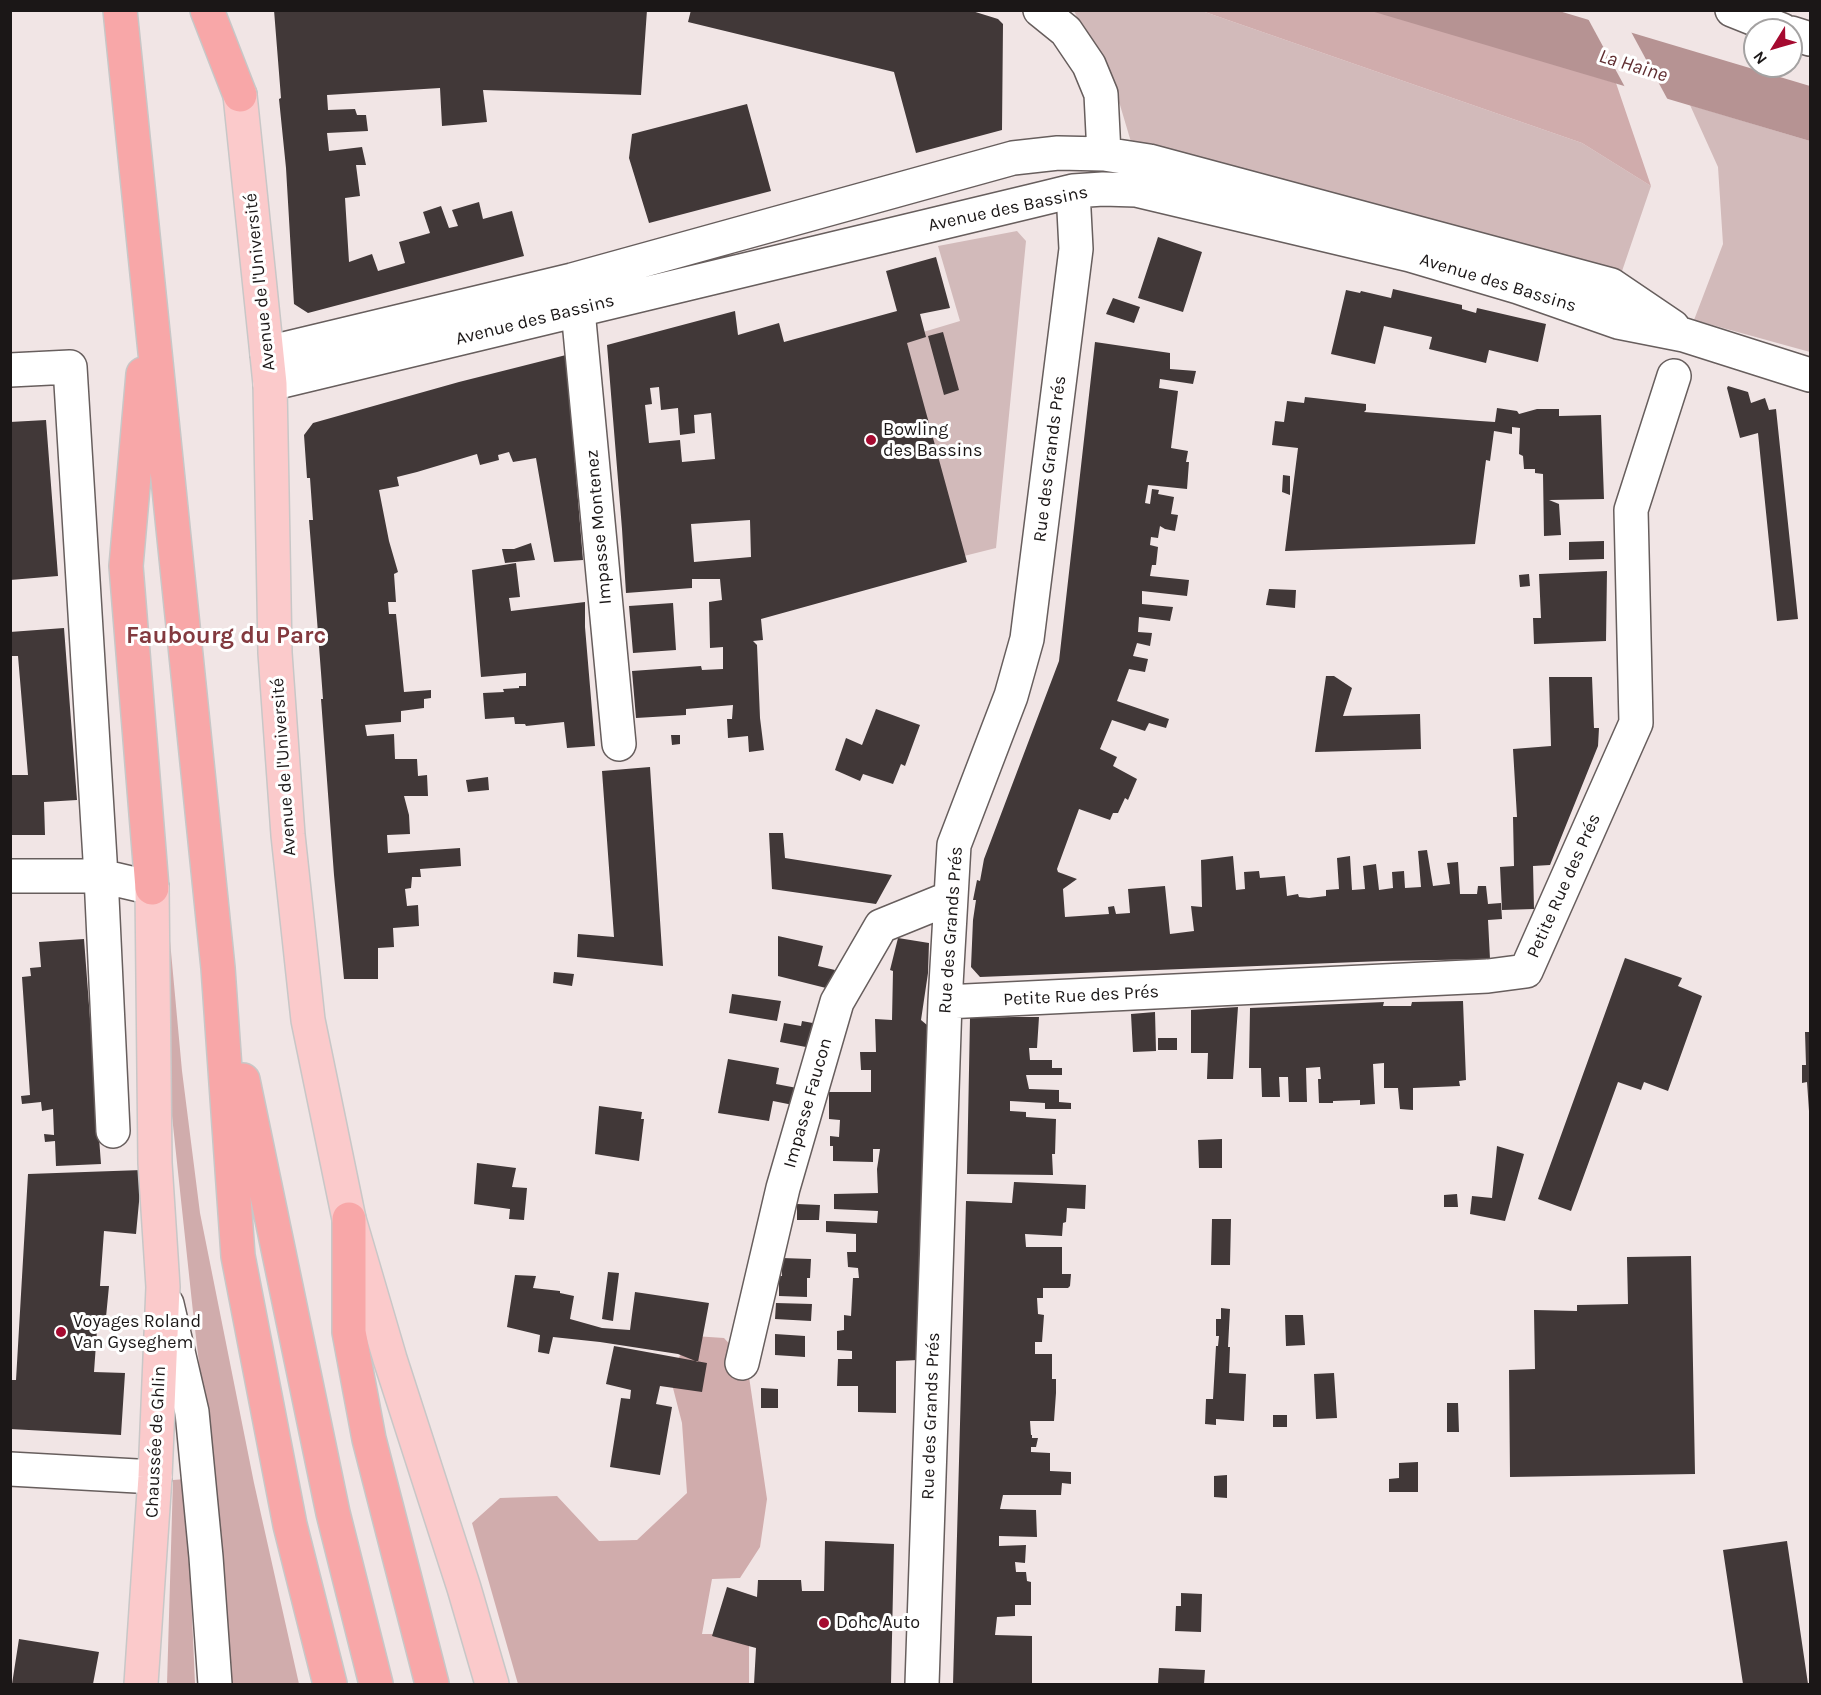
<!DOCTYPE html>
<meta charset="utf-8">
<style>
body{margin:0}
#map{position:relative;width:1821px;height:1695px;overflow:hidden;background:#f1e5e5;font-family:Karla,sans-serif}
canvas{display:block}
.frame{position:absolute;inset:0;border:12px solid #1b1717;pointer-events:none}
.north{position:absolute;left:1743px;top:18px;width:60px;height:60px;box-sizing:border-box;background:#fff;border:2px solid #a4a2a2;border-radius:50%;rotate:233deg;font-size:16px;font-weight:700;line-height:24px;text-align:center;color:#1b1717}
.north::after{content:'';display:block;margin:auto;width:21px;height:27px;background:#a50a30;clip-path:polygon(50% 0,100% 100%,50% 72%,0 100%)}
</style>
<div id="map">
<canvas width="1821" height="1695"></canvas>
<div class="frame"></div>
<div class="north">N</div>
</div>
<script>
const ctx = document.querySelector('canvas').getContext('2d');
ctx.lineJoin = 'round';
function fillPath(path, color) {
  ctx.fillStyle = color;
  ctx.fill(path, 'evenodd');
}
function shape(rows) {
  const path = new Path2D();
  for (const r of rows) {
    path.moveTo(r[0], r[1]);
    for (let i = 2; i < r.length; i += 2) path.lineTo(r[i], r[i + 1]);
  }
  return path;
}
function stroke(path, color, width, dash) {
  ctx.strokeStyle = color;
  ctx.lineWidth = width;
  ctx.lineCap = dash ? 'butt' : 'round';
  ctx.setLineDash(dash || []);
  ctx.stroke(path);
}
function write(font, color, halo, rows, align = 'center') {
  ctx.font = font + ' Karla,sans-serif';
  ctx.lineWidth = 6;
  ctx.setLineDash([]);
  ctx.textBaseline = 'middle';
  ctx.strokeStyle = halo;
  ctx.fillStyle = color;
  for (const [text, x, y, turn = 0] of rows) {
    ctx.save();
    ctx.translate(x, y);
    ctx.rotate((+turn || 0) * Math.PI / 180);
    ctx.textAlign = isNaN(turn) ? turn : align;
    if (halo) ctx.strokeText(text, 0, 0);
    ctx.fillText(text, 0, 0);
    ctx.restore();
  }
}
fillPath(shape([
 [1074,11,1202,11,1582,143,1651,186,1620,277,1287,180,1131,142,1120,105],
 [1690,105,1810,141,1810,352,1694,320,1723,244,1718,167],
 [1017,231,1026,241,996,548,960,557,900,339,960,321,938,246]
]), '#d2baba');
fillPath(shape([
 [1202,11,1379,11,1616,83,1651,186,1582,143],
 [170,941,182,1071,200,1213,254,1483,299,1684,229,1684,226,1592,193,1312,169,1088],
 [694,1336,724,1338,747,1363,767,1499,760,1547,740,1578,712,1579,702,1634,749,1634,749,1684,518,1684,472,1523,500,1498,557,1496,599,1541,637,1540,687,1493,682,1423,673,1388,677,1360],
 [186,1479,195,1684,167,1684,173,1480]
]), '#d0acac');
fillPath(shape([
 [1371,11,1559,11,1810,86,1810,141]
]), '#b69393');
fillPath(shape([
 [1586,15,1629,28,1669,102,1626,89]
]), '#f1e5e5');
fillPath(shape([
 [274,10,647,10,641,95,483,90,487,122,442,126,440,88,327,95,328,110,355,109,357,115,366,115,368,131,327,133,329,151,362,147,366,165,356,165,360,196,345,198,349,262,372,254,378,271,405,263,399,242,430,233,423,212,441,206,449,228,458,226,452,210,479,202,483,219,512,211,524,256,308,313,294,304,286,168,279,99,281,98],
 [691,10,969,10,998,19,1003,24,1002,130,916,153,894,72,688,22],
 [747,104,771,191,649,223,629,158,632,134],
 [1158,237,1202,252,1183,312,1138,298],
 [936,257,950,308,920,314,926,337,907,343,967,562,761,619,763,640,753,641,757,645,760,718,764,750,749,752,748,736,728,738,727,719,732,719,733,705,686,709,686,715,636,718,632,671,701,666,702,670,723,669,723,647,710,648,709,602,722,600,720,579,692,579,692,588,626,593,622,529,607,345,735,311,738,335,779,323,784,342,897,311,886,271],
 [659,387,661,410,678,408,680,435,695,433,694,415,711,413,715,459,682,462,680,440,649,443,645,405,652,404,650,388],
 [750,520,751,557,694,562,691,524],
 [1393,289,1462,305,1462,309,1476,313,1477,308,1546,324,1538,362,1489,350,1486,363,1429,349,1432,337,1384,326,1375,364,1331,354,1346,290,1360,293,1361,291,1391,298],
 [1113,298,1140,307,1134,323,1106,314],
 [943,332,959,390,944,395,928,336],
 [1095,342,1170,353,1170,369,1196,371,1193,384,1160,379,1159,388,1178,391,1171,448,1188,451,1186,462,1189,462,1187,489,1148,485,1145,503,1150,504,1152,489,1159,490,1158,494,1174,497,1171,514,1178,515,1175,531,1165,529,1160,526,1158,538,1151,537,1150,545,1158,547,1156,565,1152,565,1150,576,1189,580,1187,596,1142,591,1142,604,1173,607,1170,621,1139,617,1138,632,1152,633,1150,646,1137,643,1133,656,1148,659,1145,672,1129,669,1117,701,1169,719,1166,728,1149,723,1145,731,1112,720,1100,749,1117,757,1113,766,1137,779,1128,800,1125,798,1118,813,1113,813,1110,820,1079,809,1057,869,1058,872,1077,879,1063,889,1065,917,1109,914,1108,907,1114,906,1116,914,1130,913,1128,889,1165,886,1170,934,1194,931,1191,906,1202,907,1201,860,1233,856,1236,890,1245,889,1244,872,1259,871,1260,878,1285,876,1287,896,1298,894,1299,897,1309,898,1326,896,1326,890,1339,889,1337,858,1350,856,1352,890,1365,889,1363,866,1376,864,1379,890,1393,888,1392,872,1404,871,1405,888,1421,887,1418,851,1427,850,1433,886,1450,884,1447,863,1458,862,1460,894,1477,894,1478,886,1486,886,1488,904,1501,903,1502,919,1488,920,1490,959,1383,961,980,977,971,967,973,920,976,900,973,900,977,880,980,881,984,859,1059,661],
 [566,355,583,560,554,562,536,458,513,462,509,452,498,455,499,460,480,465,477,454,417,472,397,477,399,486,379,490,389,541,398,572,394,574,396,602,388,602,389,614,396,614,404,692,431,690,431,698,424,699,424,708,401,711,401,722,365,725,367,736,394,734,395,759,417,759,418,776,427,775,428,796,404,796,409,815,410,834,387,835,388,853,460,848,461,866,420,869,421,877,412,877,411,888,405,889,407,906,418,905,419,926,393,928,394,947,378,948,378,979,344,979,334,875,321,699,323,699,317,620,309,520,313,520,310,478,307,478,304,435,313,423,459,382],
 [1728,386,1748,392,1751,403,1765,398,1769,410,1776,409,1798,619,1777,621,1758,433,1740,438,1727,388],
 [1305,397,1366,404,1366,410,1364,412,1480,421,1495,422,1497,408,1517,411,1519,414,1537,409,1559,409,1559,416,1601,415,1604,499,1549,500,1559,504,1561,535,1544,536,1543,474,1535,473,1535,469,1524,469,1523,456,1519,454,1520,428,1512,427,1512,434,1494,431,1490,461,1486,460,1475,544,1285,551,1298,448,1272,445,1275,421,1284,422,1287,401,1304,403],
 [46,420,58,576,10,580,10,422],
 [1283,475,1290,476,1290,495,1282,492],
 [1604,541,1604,559,1569,560,1569,542],
 [531,543,535,560,505,563,502,549,514,549],
 [516,563,520,597,509,598,511,611,585,602,585,627,595,746,567,748,564,722,526,726,525,724,515,724,514,717,485,719,483,693,504,692,503,689,519,688,519,686,526,686,526,673,481,677,472,570],
 [1607,571,1606,641,1534,644,1533,618,1541,618,1539,574],
 [1529,574,1530,586,1520,587,1519,575],
 [1269,589,1296,590,1295,608,1266,605],
 [673,603,676,650,633,653,629,606],
 [64,628,77,800,44,802,45,835,10,835,10,775,28,775,18,656,10,656,10,632],
 [1326,676,1334,676,1352,688,1343,716,1420,714,1421,749,1315,752],
 [1549,677,1592,677,1594,728,1599,728,1598,746,1550,865,1533,866,1534,909,1502,910,1500,867,1514,866,1513,817,1517,817,1513,749,1551,746],
 [876,709,920,725,905,766,901,764,893,784,863,774,860,781,835,770,846,738,862,745],
 [671,735,680,735,680,744,672,745],
 [650,767,663,966,577,957,578,934,614,937,602,771],
 [488,777,489,790,468,792,466,780],
 [769,833,783,833,785,858,892,875,876,904,772,889],
 [778,936,823,946,818,966,835,970,830,989,778,976],
 [898,938,929,943,928,973,921,1020,927,1025,918,1360,896,1361,896,1413,858,1412,858,1386,837,1386,838,1359,852,1359,852,1351,837,1350,837,1331,844,1330,844,1315,851,1316,853,1278,859,1278,858,1268,848,1267,847,1252,856,1252,856,1234,826,1232,826,1221,877,1223,878,1211,834,1209,834,1194,878,1193,877,1169,880,1149,873,1149,873,1162,833,1161,833,1146,830,1146,830,1136,839,1137,840,1120,829,1119,829,1092,871,1092,871,1070,861,1070,860,1052,876,1052,875,1019,892,1020,893,971,890,970],
 [84,939,101,1164,56,1166,55,1141,45,1142,44,1134,54,1135,53,1109,42,1111,41,1102,22,1104,21,1096,30,1095,22,977,31,976,30,968,41,967,39,942],
 [1625,958,1682,978,1678,986,1702,996,1668,1091,1644,1082,1641,1090,1618,1082,1571,1211,1538,1199],
 [554,972,574,974,572,986,553,983],
 [732,994,781,1001,777,1021,729,1013],
 [1463,1001,1466,1080,1459,1081,1460,1086,1413,1088,1413,1110,1400,1109,1398,1088,1384,1088,1384,1063,1373,1064,1375,1104,1360,1105,1360,1100,1333,1101,1333,1103,1319,1103,1318,1079,1321,1079,1320,1067,1306,1068,1307,1102,1289,1102,1288,1077,1279,1077,1280,1097,1262,1097,1261,1068,1249,1068,1250,1008,1384,1002,1383,1006,1411,1006,1412,1002],
 [1238,1007,1233,1079,1207,1079,1208,1053,1191,1053,1191,1010],
 [1155,1012,1156,1051,1133,1052,1131,1014],
 [1014,1017,1039,1017,1037,1048,1029,1048,1030,1060,1052,1060,1052,1068,1062,1068,1062,1075,1026,1075,1029,1089,1059,1090,1059,1102,1071,1103,1071,1109,1045,1109,1045,1103,1010,1101,1010,1111,1026,1112,1026,1117,1056,1119,1055,1154,1052,1154,1053,1175,967,1174,970,1018],
 [802,1021,818,1024,811,1048,780,1042,784,1023,801,1026],
 [1805,1032,1810,1032,1810,1111,1809,1111,1807,1082,1802,1083,1802,1065,1806,1065],
 [1158,1038,1177,1038,1177,1050,1158,1050],
 [728,1059,779,1068,776,1084,797,1088,793,1105,773,1101,769,1121,718,1113],
 [599,1106,642,1112,641,1119,644,1119,639,1161,595,1154],
 [1222,1139,1222,1168,1199,1168,1198,1140],
 [1497,1146,1524,1154,1505,1221,1470,1214,1472,1196,1492,1198],
 [477,1163,516,1168,512,1187,527,1188,524,1220,509,1219,510,1209,474,1204],
 [142,1170,136,1234,104,1231,100,1286,109,1286,106,1317,98,1316,94,1372,125,1373,121,1435,10,1429,10,1380,16,1380,28,1174],
 [1014,1182,1086,1185,1085,1209,1067,1208,1066,1222,1063,1223,1062,1236,1025,1234,1026,1247,1062,1247,1062,1274,1071,1274,1070,1286,1068,1288,1043,1288,1043,1298,1037,1298,1038,1314,1044,1315,1042,1342,1035,1342,1035,1354,1052,1354,1052,1379,1056,1379,1056,1393,1054,1421,1030,1421,1031,1435,1032,1435,1032,1438,1038,1438,1036,1447,1031,1447,1031,1452,1050,1453,1050,1471,1071,1472,1071,1484,1062,1483,1061,1495,1003,1495,1000,1509,1036,1510,1037,1537,999,1536,999,1546,1026,1545,1025,1563,1015,1562,1016,1572,1026,1572,1027,1581,1031,1582,1031,1605,1015,1605,1015,1616,997,1617,995,1635,1032,1636,1032,1684,953,1684,966,1201,1012,1203],
 [1457,1194,1458,1207,1444,1207,1444,1195],
 [797,1204,820,1205,819,1220,797,1220],
 [1212,1219,1231,1219,1230,1265,1211,1265],
 [1691,1256,1695,1474,1510,1477,1509,1370,1535,1369,1534,1310,1577,1311,1577,1305,1628,1304,1627,1257],
 [782,1258,811,1259,810,1278,807,1278,807,1297,779,1296,779,1276,782,1276],
 [608,1272,619,1273,613,1321,602,1319],
 [515,1275,536,1276,533,1288,560,1291,560,1293,574,1296,570,1319,602,1328,630,1330,635,1292,709,1303,698,1362,678,1354,600,1342,553,1337,549,1354,538,1352,540,1335,507,1327],
 [776,1303,812,1304,811,1321,775,1319],
 [1221,1308,1230,1309,1228,1347,1230,1347,1229,1373,1246,1374,1244,1421,1216,1419,1216,1425,1205,1424,1206,1399,1213,1399,1216,1346,1218,1346,1219,1336,1216,1336,1216,1319,1221,1319],
 [1285,1315,1303,1315,1305,1345,1286,1346],
 [775,1334,805,1336,805,1357,775,1355],
 [614,1346,707,1363,702,1392,660,1386,656,1404,672,1407,660,1475,610,1467,621,1398,630,1399,631,1390,606,1384],
 [1334,1373,1337,1418,1316,1419,1314,1374],
 [761,1388,778,1389,778,1408,761,1408],
 [1447,1403,1458,1403,1459,1432,1447,1432],
 [1273,1415,1287,1415,1287,1427,1273,1427],
 [1418,1462,1418,1492,1389,1492,1389,1479,1399,1478,1399,1463],
 [1227,1475,1227,1498,1214,1497,1214,1476],
 [825,1541,894,1544,891,1684,754,1684,756,1648,712,1636,727,1587,757,1597,758,1580,801,1580,802,1591,824,1591],
 [1787,1541,1808,1684,1743,1684,1723,1550],
 [1181,1593,1202,1594,1201,1632,1175,1631,1176,1606,1181,1606],
 [19,1639,99,1652,93,1684,12,1684],
 [1159,1668,1205,1670,1204,1684,1158,1684]
]), '#413838');
const minor = shape([
 [1040,10,1066,31,1089,65,1101,94,1104,154],
 [1732,10,1782,30],
 [1791,33,1810,39],
 [578,310,619,744],
 [267,353,572,280,1013,158,1058,153,1104,154,1149,161,1611,285,1673,327],
 [10,370,70,367,101,876,113,1131],
 [270,384,1032,201,1073,191,1103,189,1136,190,1410,255,1518,287,1618,322,1684,335,1810,375],
 [10,876,101,876,152,888],
 [945,1002,1488,976,1526,971,1636,723,1631,510,1674,376],
 [167,1304,192,1412,206,1557,215,1684],
 [742,1363,783,1188,837,1002,881,926,950,898],
 [10,1469,155,1477],
 [922,1684,945,1002,954,845,1011,696,1027,639,1076,249,1073,191]
]);
const major = shape([
 [240,95,270,384,275,653,288,835,308,1020,349,1219,390,1359,464,1588,492,1684],
 [141,1684,155,1477,163,1287,155,1163,152,888]
]);
const highway = shape([
 [120,10,218,968,238,1256,290,1525,330,1684],
 [207,10,240,95],
 [143,374,126,566,152,888],
 [243,1080,333,1513,376,1684],
 [349,1219,349,1332,369,1439,432,1684]
]);
stroke(minor, '#675e5d', 36);
stroke(major, '#c8c7c7', 36);
stroke(highway, '#c8c7c7', 36);
stroke(minor, '#fff', 33);
stroke(major, '#fbcacb', 33);
stroke(highway, '#f8a7a8', 33);
for (const [x, y, r, color] of [
 [871,440,6,"#a50a30"],
 [61,1332,6,"#a50a30"],
 [824,1623,6,"#a50a30"]
]) {
  const dot = new Path2D();
  dot.arc(x, y, r, 0, 2 * Math.PI);
  ctx.fillStyle = color;
  ctx.fill(dot);
  stroke(dot, '#fff', 2);
}
write('18px', '#1b1717', '#fff', [
 ["Avenue des Bassins",1008,209,-12],
 ["Avenue de l'Université",260,282,-96],
 ["Avenue des Bassins",1498,283,17],
 ["Avenue des Bassins",535,320,-14],
 ["Rue des Grands Prés",1050,459,-83],
 ["Impasse Montenez",599,527,-95],
 ["Avenue de l'Université",284,767,-94],
 ["Petite Rue des Prés",1564,886,-66],
 ["Rue des Grands Prés",951,930,-86],
 ["Petite Rue des Prés",1081,996,-3],
 ["Impasse Faucon",808,1103,-74],
 ["Rue des Grands Prés",931,1416,-88],
 ["Chaussée de Ghlin",156,1442,-87]
]);
write('18px', '#1b1717', '#fff', [
 ["Bowling",883,430],
 ["des Bassins",883,451],
 ["Voyages Roland",73,1322],
 ["Van Gyseghem",73,1343],
 ["Dohc Auto",836,1623]
], 'left');
write('italic 20px', '#602e31', '#fff', [
 ["La Haine",1633,66,17]
]);
write('bold 24px', '#833a3f', '#fff', [
 ["Faubourg du Parc",226,636]
]);
</script>
